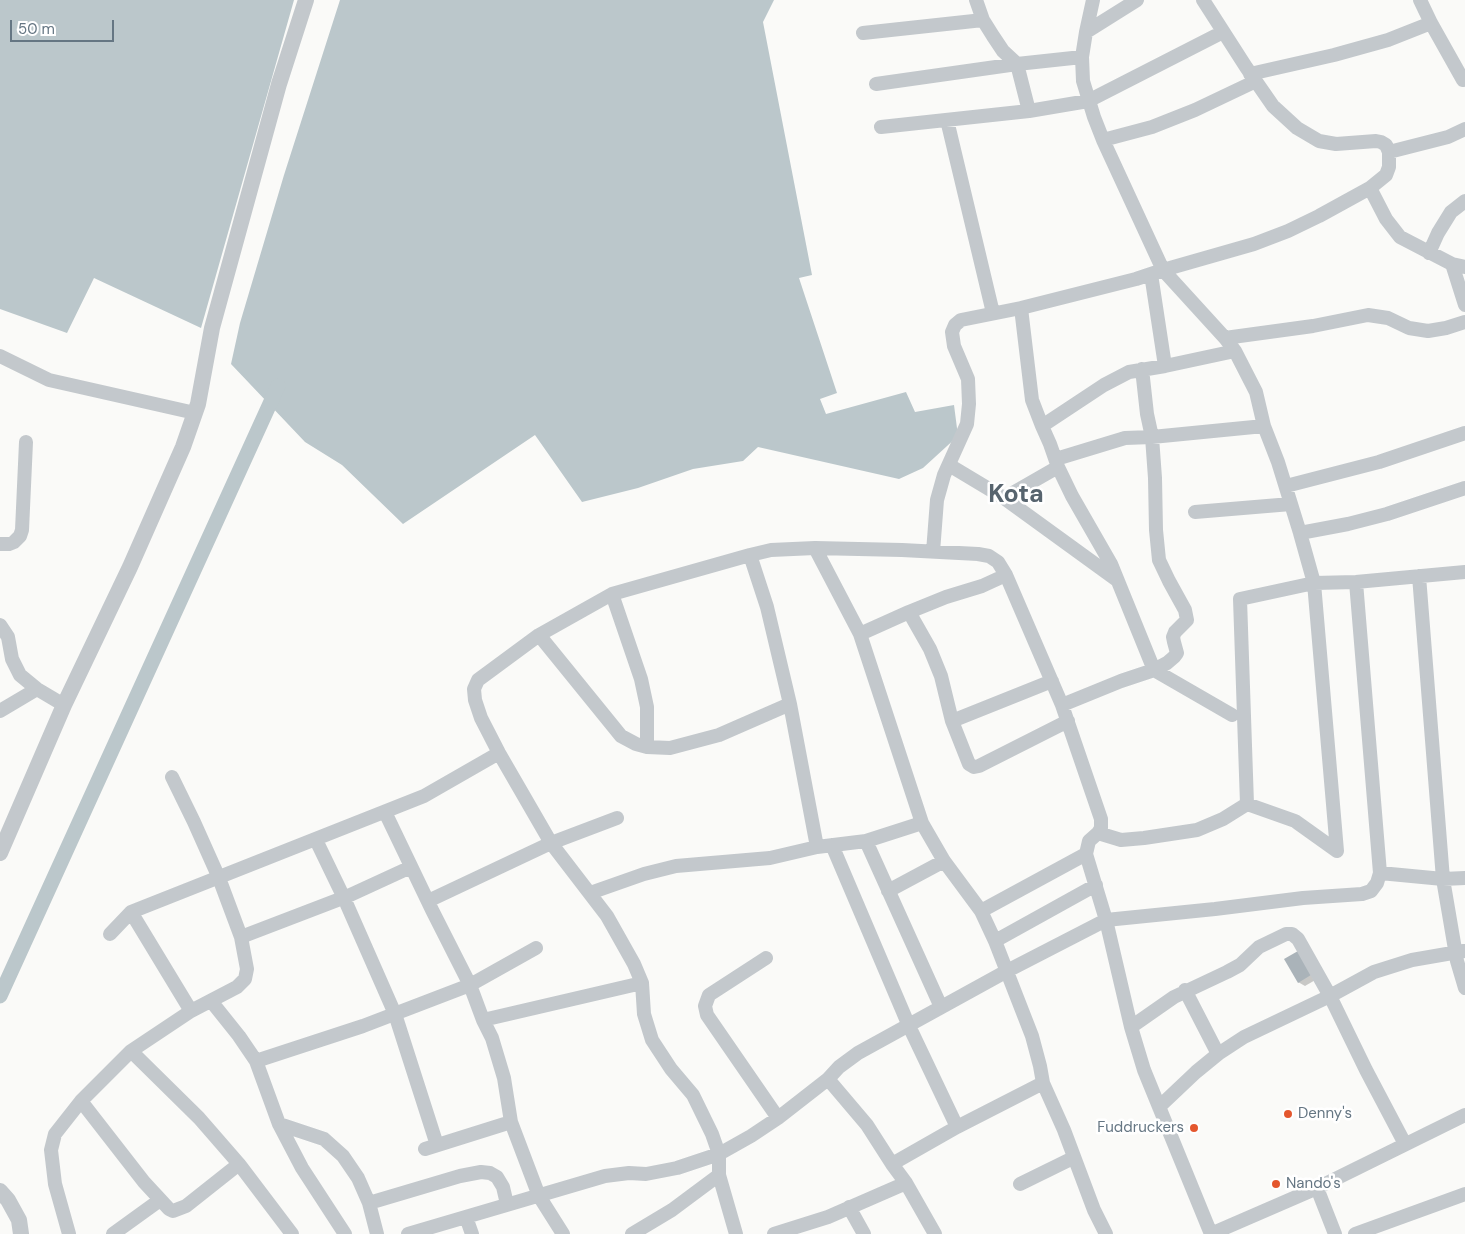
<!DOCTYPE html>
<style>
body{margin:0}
#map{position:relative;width:1465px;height:1234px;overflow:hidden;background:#fafaf8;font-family:"DM Sans",sans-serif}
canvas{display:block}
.scale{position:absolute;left:10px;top:20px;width:104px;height:22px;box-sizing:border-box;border:2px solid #657683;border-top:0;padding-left:6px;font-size:15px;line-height:18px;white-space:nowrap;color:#657683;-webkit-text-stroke:4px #fff;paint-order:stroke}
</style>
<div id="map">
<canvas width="1465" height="1234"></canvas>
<div class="scale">50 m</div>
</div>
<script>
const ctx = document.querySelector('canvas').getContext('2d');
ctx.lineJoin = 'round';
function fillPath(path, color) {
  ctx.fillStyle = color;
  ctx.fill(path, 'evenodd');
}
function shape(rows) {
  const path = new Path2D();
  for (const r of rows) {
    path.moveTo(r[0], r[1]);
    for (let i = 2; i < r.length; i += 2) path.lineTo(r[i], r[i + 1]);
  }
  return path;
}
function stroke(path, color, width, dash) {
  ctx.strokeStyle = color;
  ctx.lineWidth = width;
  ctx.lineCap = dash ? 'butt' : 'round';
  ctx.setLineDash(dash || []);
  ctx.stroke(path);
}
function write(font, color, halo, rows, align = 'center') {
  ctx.font = font + ' "DM Sans",sans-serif';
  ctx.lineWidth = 5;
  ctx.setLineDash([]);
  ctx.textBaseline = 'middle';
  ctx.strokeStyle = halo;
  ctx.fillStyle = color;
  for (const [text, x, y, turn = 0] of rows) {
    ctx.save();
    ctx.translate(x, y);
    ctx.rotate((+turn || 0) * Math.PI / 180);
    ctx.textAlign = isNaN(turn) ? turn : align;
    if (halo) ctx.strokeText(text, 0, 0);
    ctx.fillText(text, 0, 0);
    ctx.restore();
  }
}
fillPath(shape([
 [0,0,294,0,201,328,94,278,67,333,0,309],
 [340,0,774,0,763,22,812,275,799,278,837,393,820,399,826,414,906,392,915,412,954,405,958,436,923,468,899,479,758,447,743,461,693,469,638,488,582,502,535,435,403,524,342,465,305,442,231,364,240,323,284,175]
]), '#bbc7cb');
fillPath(shape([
 [1305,957,1317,979,1305,986,1298,982]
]), '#0003');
stroke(shape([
 [0,996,278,386]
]), '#bbc7cb', 15);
fillPath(shape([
 [1298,951,1311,975,1298,983,1284,959]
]), '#aab3b9');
stroke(shape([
 [976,0,983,20,993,36,1003,51,1017,64,1029,111],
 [1093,0,1086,32,1082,57,1083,81,1094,117,1103,140,1163,270,1225,338,1235,351,1256,392,1264,426,1278,462,1300,533,1314,583,1337,851],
 [1420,0,1431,23,1463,80],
 [1086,32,1137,0],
 [863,33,983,20],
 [1250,74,1334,55,1388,40,1431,23],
 [876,84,1017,64,1082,57],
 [947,120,993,313],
 [881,127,1029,111,1088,101,1223,32],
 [1103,140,1152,127,1195,110,1256,81],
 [1389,152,1448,137,1465,129],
 [1370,188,1386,219,1400,237,1452,264,1465,267],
 [1429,253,1438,233,1451,212,1465,201],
 [1452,264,1465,305],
 [1151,274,1165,366],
 [1021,308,1032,400,1042,426,1050,444,1058,467,1072,496,1111,564,1154,670,1232,715],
 [1225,338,1313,326,1368,315,1388,318,1409,328,1428,331,1446,328,1465,322],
 [0,356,49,380,195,413],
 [1042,426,1104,385,1129,372,1165,366,1235,351],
 [1056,459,1125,438,1152,437,1264,426],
 [949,465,1004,498,1117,580],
 [1286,486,1379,462,1465,433],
 [1004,498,1058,467],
 [1195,512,1291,504],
 [1300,533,1348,524,1387,514,1465,488],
 [0,544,9,544,14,542,20,536,22,530,26,442],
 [815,548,860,634,922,823,944,861,981,911,995,941,1032,1036,1040,1066,1043,1083,1064,1130,1094,1210,1106,1234],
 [933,552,937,500,944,475,967,424,969,404,968,379,954,346,952,332,955,325,961,320,1021,308,1136,279,1163,270,1254,244,1288,231,1319,216,1370,188,1386,175,1389,167,1389,152,1386,145,1381,142,1376,141,1336,144,1319,141,1297,128,1273,106,1246,67,1203,0],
 [750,555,767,607,790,704,817,847],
 [1419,576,1443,879,1457,961,1465,988],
 [612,594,641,679,647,707,647,747],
 [909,612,930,649,941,676,952,721,969,764,974,767,979,766,1068,721],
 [0,625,8,637,12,659,20,675,37,689,64,705],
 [860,634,909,612,946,597,982,586,1006,575],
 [539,635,621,736,636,744,647,747,670,748,719,735,790,704],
 [1062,705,1121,681,1154,670,1167,663,1174,657,1177,653,1174,642,1173,637,1175,632,1187,620,1185,610,1169,581,1159,560,1156,530,1155,478,1152,437,1147,414,1142,369],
 [0,711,37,689],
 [952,721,1052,681],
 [385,812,432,910,470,985,483,1020,492,1038,504,1078,511,1122,539,1196,563,1234],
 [1098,833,1121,840,1144,838,1197,830,1223,819,1247,804],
 [316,840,344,898,395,1014,437,1145],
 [866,841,941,1007],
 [832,845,909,1026,957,1127],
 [1337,851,1295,821,1247,804,1240,599,1314,583,1356,582,1465,572],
 [1380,873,1443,879,1465,878],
 [888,891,944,861],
 [590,893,644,874,676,866,770,858,817,847,866,841,922,823],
 [428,901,551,843,617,818],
 [981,911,1086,854],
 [131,912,191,1011],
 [110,934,131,912,424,796,499,753],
 [241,937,348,896,411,867],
 [995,941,1096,885],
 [766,958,709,995,705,1006,707,1015,778,1118],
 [1185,990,1218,1054],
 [211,1001,239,1036,256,1061,279,1124,302,1168,345,1234],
 [483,1020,642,983],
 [1131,1027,1174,997,1227,972,1240,965,1259,947,1286,934,1292,934,1298,939,1330,996,1366,1070,1405,1144],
 [131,1051,199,1118,239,1164,292,1234],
 [256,1061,363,1026,470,985,536,948],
 [828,1079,867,1125,892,1164,906,1183,935,1234],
 [81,1101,144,1182,169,1209,173,1211,186,1206,239,1164],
 [1159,1107,1196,1072,1218,1054,1244,1037,1330,996,1374,972,1412,960,1464,951],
 [279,1124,324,1139,343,1156,358,1178,369,1203,377,1234],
 [425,1149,511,1122],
 [892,1164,957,1127,1043,1083],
 [1020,1184,1073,1158],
 [1317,1188,1335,1234],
 [369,1203,460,1176,481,1172,490,1173,497,1177,503,1187,507,1204],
 [849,1207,864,1234],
 [466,1217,472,1234],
 [69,1234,55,1184,51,1150,55,1134,81,1101,131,1051,191,1011,237,987,245,979,247,969,241,937,219,878,194,822,172,777],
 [113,1234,160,1200],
 [408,1234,605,1176,629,1173,646,1174,677,1168,719,1154,751,1136,778,1118,828,1079,839,1067,858,1053,1007,971,1106,920,1215,909,1303,898,1362,894,1371,891,1377,883,1380,873,1356,582],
 [632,1234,672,1210,719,1175],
 [736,1234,719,1175,719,1154,712,1134,693,1095,671,1069,652,1040,644,1014,642,983,634,964,607,916,551,843,499,753,481,718,475,700,474,689,478,680,539,635,612,594,750,555,771,550,815,548,902,550,978,554,989,556,998,562,1006,575,1062,705,1101,819,1101,828,1098,833,1089,841,1086,854,1106,920,1131,1027,1144,1070,1211,1234],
 [774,1234,828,1217,906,1183],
 [1211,1234,1317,1188,1465,1115],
 [1355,1234,1465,1194]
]), '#c3c8cc', 14);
stroke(shape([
 [0,853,64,705,130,567,183,447,198,404,212,328,279,84,306,0],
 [0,1191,8,1200,19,1220,21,1234]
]), '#c3c8cc', 16);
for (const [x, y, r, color] of [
 [1288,1114,5,"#e4572e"],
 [1194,1128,5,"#e4572e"],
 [1276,1184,5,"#e4572e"]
]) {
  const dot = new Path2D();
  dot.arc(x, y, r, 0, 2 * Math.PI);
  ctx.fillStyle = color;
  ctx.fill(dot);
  stroke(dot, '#fff', 2);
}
write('15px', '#657683', '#fff', [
 ["Denny's",1298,1114],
 ["Fuddruckers",1184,1128,"right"],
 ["Nando's",1286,1184]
], 'left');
write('bold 25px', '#57646e', '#fff', [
 ["Kota",1016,495]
]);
</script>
